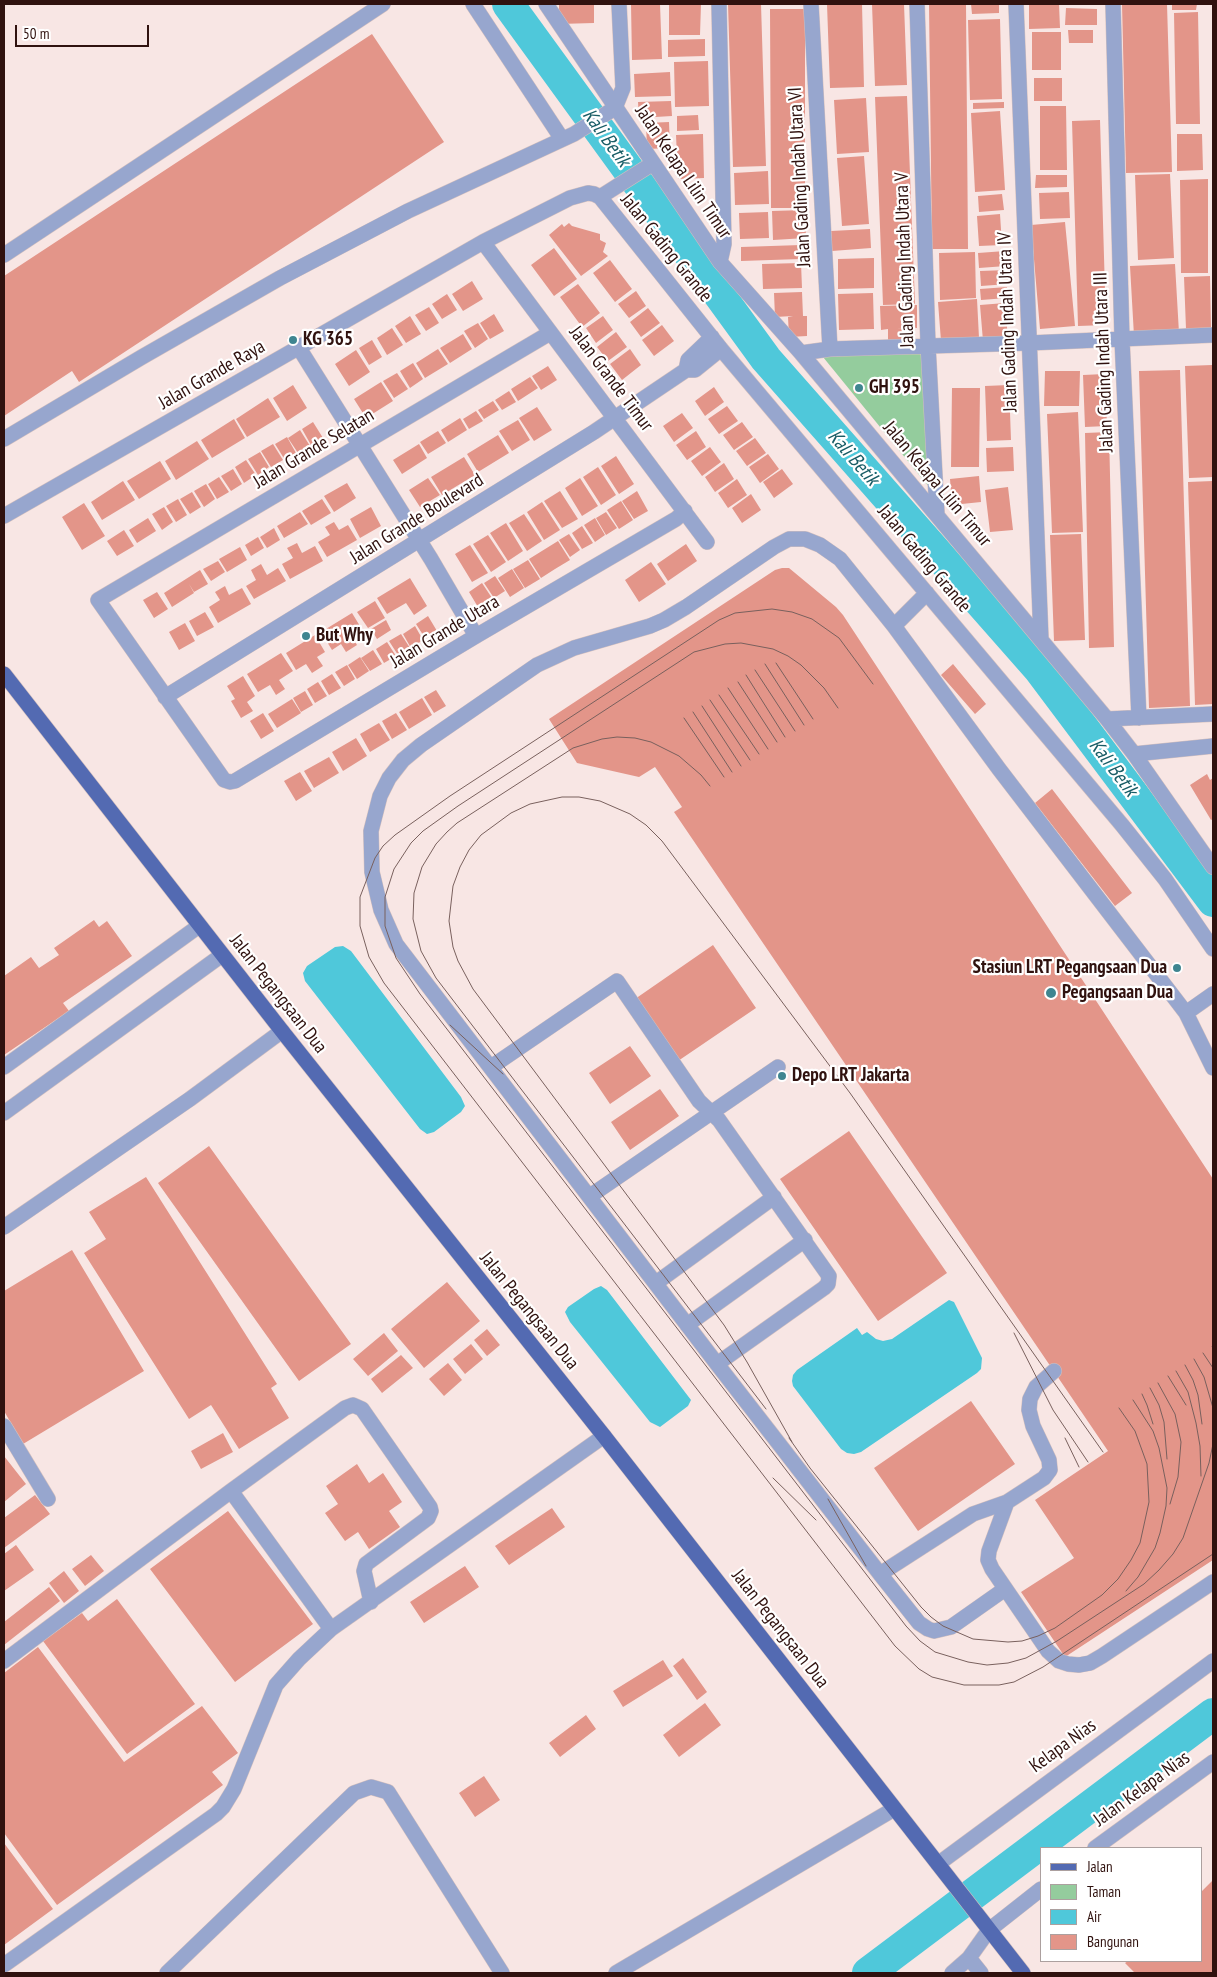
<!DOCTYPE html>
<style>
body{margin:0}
#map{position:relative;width:1217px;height:1977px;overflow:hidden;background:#f8e6e4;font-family:"PT Sans Narrow",sans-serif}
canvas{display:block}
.frame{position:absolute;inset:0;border:5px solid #30120f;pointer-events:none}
.legend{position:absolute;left:1040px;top:1847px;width:162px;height:115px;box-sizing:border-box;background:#fff;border:1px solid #aca09f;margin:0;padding:6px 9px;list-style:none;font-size:15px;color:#30120f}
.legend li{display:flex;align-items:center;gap:10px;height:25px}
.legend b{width:25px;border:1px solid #aca09f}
.scale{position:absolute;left:15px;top:25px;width:134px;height:22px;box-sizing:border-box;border:2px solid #30120f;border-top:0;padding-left:6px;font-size:15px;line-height:18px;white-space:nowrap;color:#30120f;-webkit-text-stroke:4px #fff;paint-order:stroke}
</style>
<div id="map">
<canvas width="1217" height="1977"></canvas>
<div class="frame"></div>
<ul class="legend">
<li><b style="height:6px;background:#536ab2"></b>Jalan</li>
<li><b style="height:14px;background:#94cc9d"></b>Taman</li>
<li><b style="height:14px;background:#4fc8da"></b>Air</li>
<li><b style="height:14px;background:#e39589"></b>Bangunan</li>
</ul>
<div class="scale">50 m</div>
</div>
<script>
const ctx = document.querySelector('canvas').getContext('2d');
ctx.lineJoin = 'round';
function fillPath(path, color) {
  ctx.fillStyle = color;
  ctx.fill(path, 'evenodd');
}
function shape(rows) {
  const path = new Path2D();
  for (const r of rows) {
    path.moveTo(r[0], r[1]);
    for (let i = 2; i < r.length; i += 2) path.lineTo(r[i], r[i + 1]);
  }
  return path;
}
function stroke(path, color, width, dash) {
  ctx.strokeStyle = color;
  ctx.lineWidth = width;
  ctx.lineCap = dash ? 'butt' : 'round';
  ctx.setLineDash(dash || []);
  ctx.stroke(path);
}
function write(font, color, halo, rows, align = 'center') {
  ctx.font = font + ' "PT Sans Narrow",sans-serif';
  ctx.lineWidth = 4.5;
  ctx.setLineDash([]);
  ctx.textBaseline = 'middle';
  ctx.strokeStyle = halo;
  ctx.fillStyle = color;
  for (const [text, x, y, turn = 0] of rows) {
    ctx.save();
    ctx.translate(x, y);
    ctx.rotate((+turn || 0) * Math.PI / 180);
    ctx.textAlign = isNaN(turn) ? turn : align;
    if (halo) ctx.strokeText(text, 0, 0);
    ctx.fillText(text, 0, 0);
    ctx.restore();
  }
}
fillPath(shape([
 [927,351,929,487,823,357]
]), '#94cc9d');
fillPath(shape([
 [343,946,351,951,461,1097,465,1106,461,1112,434,1132,427,1134,420,1129,305,981,303,973,307,966,335,947],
 [601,1286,607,1290,691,1400,688,1406,660,1427,650,1422,570,1322,565,1312,568,1307,594,1289],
 [949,1300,954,1302,982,1358,981,1369,977,1373,861,1452,854,1454,847,1453,841,1449,793,1386,792,1381,793,1375,797,1370,857,1328,862,1335,867,1332,876,1339,883,1341,892,1339]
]), '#4fc8da');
stroke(shape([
 [508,4,766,359,1039,669,1213,901],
 [868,1973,1213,1714]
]), '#4fc8da', 32);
fillPath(shape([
 [559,4,594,4,594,23,559,24],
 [631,4,660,4,662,59,632,60],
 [669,4,701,4,700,35,669,35],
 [728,4,761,4,766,166,733,167],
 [827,4,862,4,864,87,830,88],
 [872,4,904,4,907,85,875,86],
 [929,4,966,4,968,249,932,249],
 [971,4,999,4,999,13,972,14],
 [1029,4,1059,4,1060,28,1029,29],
 [1122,4,1167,4,1172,172,1126,173],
 [1172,4,1197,4,1196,10,1172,10],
 [1066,8,1097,9,1097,25,1065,25],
 [770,9,805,9,805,208,771,208],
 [1198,12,1200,124,1176,124,1174,13],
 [1000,19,1002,99,970,100,968,20],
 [1068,30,1093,30,1093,43,1069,43],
 [1032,32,1061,32,1061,70,1032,70],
 [372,34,444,142,79,382,72,371,4,416,4,276],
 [705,39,705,56,668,57,668,40],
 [708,61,709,106,675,107,674,62],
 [670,72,671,96,635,97,634,74],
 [1034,78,1062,78,1062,101,1034,101],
 [907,96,915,304,883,305,875,97],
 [866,98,869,152,837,154,834,100],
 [671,101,672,116,639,118,638,102],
 [1004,102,1004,108,973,109,973,103],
 [1040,106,1066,106,1067,170,1040,170],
 [1000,111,1005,190,975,192,971,113],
 [698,115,699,130,677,131,677,116],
 [1100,120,1106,325,1078,326,1072,121],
 [669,122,670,148,647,149,646,123],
 [703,134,704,178,678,179,676,135],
 [1177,134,1202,134,1203,170,1177,171],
 [864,156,869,224,842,226,837,158],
 [768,171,769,204,735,205,734,173],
 [1170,174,1174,258,1138,260,1135,175],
 [1036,175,1067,175,1067,187,1035,188],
 [1208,179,1208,273,1181,273,1180,180],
 [1069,192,1070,218,1040,219,1039,193],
 [1002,194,1004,210,979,212,978,196],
 [805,210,806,238,773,240,772,211],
 [768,212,769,238,740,239,739,213],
 [1000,214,1002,245,979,246,977,216],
 [1065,222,1075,326,1040,329,1031,225],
 [569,223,572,226,600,234,600,240,606,243,603,252,608,256,581,276,549,235,562,224,564,227],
 [870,229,871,248,832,251,831,231],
 [801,245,801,259,741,261,741,247],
 [554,248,577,279,554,296,531,265],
 [1005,251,1006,266,979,268,978,253],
 [975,252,976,298,940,300,939,253],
 [874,258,874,288,838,289,838,259],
 [610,260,632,289,615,302,593,273],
 [801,263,802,288,763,289,762,264],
 [1175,264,1179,333,1134,336,1130,266],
 [1008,270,1008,284,981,286,980,271],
 [1210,276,1211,328,1186,329,1184,277],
 [472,281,483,299,463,311,452,294],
 [578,284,600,313,582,327,560,297],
 [1007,287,1007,298,981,300,980,289],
 [636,291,646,306,629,318,618,304],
 [802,292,803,316,807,316,807,336,789,337,788,317,793,316,775,317,774,293],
 [873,293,874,329,839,330,838,294],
 [447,294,457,310,442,319,432,304],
 [977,299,979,338,941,341,938,302],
 [1005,303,1008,339,983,341,980,305],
 [917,305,917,328,897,329,915,329,915,345,888,346,888,329,881,330,880,306],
 [429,307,439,323,426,331,415,315],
 [648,308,660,323,641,337,630,322],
 [494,314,504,331,490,339,480,323],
 [410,316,421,334,406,343,395,326],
 [603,316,613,330,596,343,586,328],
 [478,323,488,339,475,348,464,331],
 [662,325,674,341,654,356,642,340],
 [392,328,403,345,387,355,377,338],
 [616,332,627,347,608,361,597,347],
 [463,334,472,349,450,363,440,348],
 [295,335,299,341,291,346,287,338],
 [372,340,382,357,369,365,359,348],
 [438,349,448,364,425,378,416,363],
 [630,349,641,365,622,380,610,364],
 [356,350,370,372,349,386,335,364],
 [413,363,423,379,410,388,400,371],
 [1212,365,1213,477,1189,478,1185,366],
 [548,366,557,380,541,390,532,376],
 [1180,370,1190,706,1149,708,1139,371],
 [1045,371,1080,371,1079,406,1044,406],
 [397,373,408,389,394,398,383,381],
 [1105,374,1107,426,1085,427,1083,375],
 [530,377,538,388,518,401,511,389],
 [381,382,393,401,366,418,354,399],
 [863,383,864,392,854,393,854,384],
 [293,385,307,408,287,421,273,398],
 [1009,385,1011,440,987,441,985,386],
 [714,387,724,402,705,416,695,401],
 [952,388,980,388,979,467,951,467],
 [509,391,516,402,502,410,495,400],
 [268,398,280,417,247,437,236,419],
 [493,401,499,410,484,419,478,410],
 [727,406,738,421,719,434,708,419],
 [537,407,552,430,534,441,519,418],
 [476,411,483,421,469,429,463,419],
 [1078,412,1083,532,1052,533,1047,414],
 [682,413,693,428,674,442,663,426],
 [460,418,467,430,448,442,441,430],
 [234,419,245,438,212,458,201,440],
 [518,420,530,440,512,451,499,431],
 [313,422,323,438,311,445,302,429],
 [742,422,753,437,734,450,723,435],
 [300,430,310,446,298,453,288,438],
 [438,431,446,443,428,454,420,442],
 [696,431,706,447,687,460,676,445],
 [1109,432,1114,647,1089,648,1085,433],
 [498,435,509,453,478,472,467,454],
 [287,437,296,453,285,460,275,444],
 [755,438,766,453,747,466,736,451],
 [197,441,209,459,176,480,165,461],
 [273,444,283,460,271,467,261,451],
 [419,444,427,458,402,474,393,460],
 [710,447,721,462,702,476,691,461],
 [1013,447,1014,471,987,472,986,448],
 [260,452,269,467,258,475,248,459],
 [768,454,779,469,760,483,749,467],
 [616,456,634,484,619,494,601,466],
 [464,457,475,475,442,495,431,477],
 [246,460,256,475,244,483,235,467],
 [160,461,171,479,139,499,127,481],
 [724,463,734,479,715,492,705,477],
 [598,467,616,495,601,505,583,477],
 [233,469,242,484,231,491,221,476],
 [782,469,793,484,774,498,763,482],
 [979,476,981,502,952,505,950,479],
 [219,477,229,492,217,499,208,484],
 [428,478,440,495,420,507,409,490],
 [580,478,598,506,582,516,565,488],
 [737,479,747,495,728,508,718,493],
 [123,481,135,500,102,520,91,502],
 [1213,481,1213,704,1195,705,1188,482],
 [347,483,356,498,334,512,324,496],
 [206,484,215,499,204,507,194,491],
 [1008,487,1013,530,990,532,985,490],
 [560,491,578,519,562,528,544,501],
 [637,491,648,511,634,519,622,501],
 [192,492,201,507,190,514,180,499],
 [751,494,761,510,742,523,732,508],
 [178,499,187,515,176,522,166,506],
 [322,499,331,513,311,525,302,511],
 [621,501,633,520,619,529,607,510],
 [542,502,560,530,544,540,527,512],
 [84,503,105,536,82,550,62,517],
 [164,507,173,522,162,530,152,514],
 [371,507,381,526,360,538,350,519],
 [300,512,308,524,284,538,277,526],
 [606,512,617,528,606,535,596,518],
 [524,514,542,541,527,551,509,523],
 [148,518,156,531,137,543,129,530],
 [595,518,605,535,595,542,584,525],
 [334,522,339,530,348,525,357,540,327,557,318,542,330,535,325,527],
 [506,523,523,551,508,561,490,533],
 [582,526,593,543,582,549,572,533],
 [274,528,280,540,267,548,260,537],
 [124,530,134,546,117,556,107,541],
 [569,534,580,550,570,557,559,540],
 [1081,534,1085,640,1054,641,1050,535],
 [488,535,506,562,491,572,473,544],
 [258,537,264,548,251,556,245,545],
 [558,541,570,560,555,569,547,556,555,569,541,578,529,559],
 [297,543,302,553,315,546,323,561,290,579,282,564,293,558,287,548],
 [686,544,697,561,668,581,657,564],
 [470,545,488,573,472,582,455,554],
 [240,547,247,560,227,572,219,559],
 [528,560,540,579,525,588,513,569],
 [218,561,225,572,211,581,203,569],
 [651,562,666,584,639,602,625,580],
 [261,564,267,575,278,568,286,581,254,599,246,586,256,580,251,570],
 [782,568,789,568,836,607,843,615,1213,1179,1213,1560,1065,1657,1021,1592,1074,1558,1035,1500,1108,1451,674,812,682,807,655,767,639,777,577,763,549,719,775,570],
 [512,569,524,588,510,597,498,578],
 [200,570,208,584,194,592,189,584,194,593,172,607,164,593],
 [495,576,505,591,494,598,484,583],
 [410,578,427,606,414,615,406,603,387,614,377,598],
 [482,583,492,598,478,607,469,592],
 [225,586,229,595,242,588,251,604,218,623,209,607,220,600,215,592],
 [157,592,168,609,154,618,143,600],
 [375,601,385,618,368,628,357,612],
 [205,612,214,627,197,636,189,621],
 [352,613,363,631,352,637,357,645,346,652,341,644,332,650,321,632],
 [428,616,437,631,425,638,416,624],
 [386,620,391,630,377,639,371,629],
 [185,623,195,641,179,650,169,632],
 [415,626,423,640,411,648,403,634],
 [401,634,410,648,398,655,389,641],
 [315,635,325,652,317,657,323,666,312,673,306,664,296,670,286,653],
 [387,642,396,656,384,663,376,649],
 [373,650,382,664,370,671,361,658],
 [281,653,293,671,279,680,285,689,276,695,270,685,258,692,247,674],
 [360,657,369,671,357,679,348,665],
 [953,664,986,704,975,714,941,675],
 [347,665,355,679,344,686,335,672],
 [332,674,341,688,329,695,321,681],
 [243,676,255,696,247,702,253,711,241,718,231,701,235,699,227,686],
 [318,682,327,696,315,703,307,689],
 [436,690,446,706,434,713,424,697],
 [305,691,313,705,301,712,293,698],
 [422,698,432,715,409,729,399,712],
 [292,699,301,713,277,728,268,714],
 [263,713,274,731,261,739,250,721],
 [396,713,407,730,392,739,382,721],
 [379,723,390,740,370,752,360,734],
 [356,738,367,756,343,771,332,752],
 [329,757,339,773,314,788,304,771],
 [300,772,312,791,296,801,284,781],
 [1207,774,1210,780,1213,778,1213,819,1211,820,1190,785],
 [1052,789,1132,893,1115,906,1035,803],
 [94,920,99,927,107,921,132,956,63,1003,69,1011,4,1055,4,976,31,957,39,968,59,955,54,948],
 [713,945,756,1008,678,1061,635,999],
 [630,1046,651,1076,610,1104,589,1073],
 [660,1089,679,1116,630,1150,611,1122],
 [849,1131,947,1273,878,1321,780,1179],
 [209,1146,351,1344,299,1381,158,1183],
 [146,1177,277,1384,271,1388,289,1418,239,1449,211,1405,189,1419,84,1253,106,1239,89,1212],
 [72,1250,144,1371,23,1444,4,1411,4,1291],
 [447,1282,480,1321,424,1368,391,1329],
 [487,1329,500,1345,487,1356,474,1340],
 [384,1333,398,1351,368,1376,353,1359],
 [471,1344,483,1359,465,1374,453,1359],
 [401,1355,413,1368,382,1393,371,1379],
 [448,1363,462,1380,444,1396,429,1379],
 [971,1401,1015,1464,918,1531,874,1468],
 [223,1433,233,1452,201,1469,191,1451],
 [4,1456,26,1484,4,1502],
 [357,1464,369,1483,383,1473,402,1502,389,1511,400,1527,369,1549,358,1532,345,1541,325,1513,338,1504,326,1486],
 [35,1495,50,1514,4,1548,4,1518],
 [552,1508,565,1527,509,1565,495,1546],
 [228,1511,313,1624,235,1682,150,1569],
 [16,1545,34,1570,4,1591,4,1554],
 [91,1555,104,1571,85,1586,72,1569],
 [465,1566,479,1587,424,1623,410,1602],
 [64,1571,79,1591,64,1603,49,1583],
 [49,1587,60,1601,4,1645,4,1622],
 [117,1599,195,1704,127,1754,43,1641,82,1613,88,1621],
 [38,1647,124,1762,202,1706,238,1753,212,1772,223,1785,57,1905,4,1833,4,1673],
 [683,1658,707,1692,697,1700,673,1666],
 [663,1660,673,1676,623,1707,613,1691],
 [705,1703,721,1725,679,1757,663,1735],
 [586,1715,596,1729,560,1757,549,1743],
 [484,1776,500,1800,475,1817,459,1793],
 [4,1843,53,1909,4,1945],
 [1213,1880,1213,1973,1135,1973,1125,1963,1128,1961,1201,1961,1201,1892]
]), '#e39589');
const minor = shape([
 [473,4,562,139],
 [546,4,720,262,801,353,1107,719,1134,754,1213,867],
 [719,4,724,244,720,262],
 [811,4,830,349],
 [917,4,928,345,937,514],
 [1016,4,1041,639],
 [1113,4,1122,339,1139,718],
 [600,197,652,164],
 [483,242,707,542],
 [4,255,383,4],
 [550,333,98,600,224,780,230,782,235,781,476,636,676,519,685,511],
 [299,348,431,559,476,636],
 [801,353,830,349,1029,343,1213,335],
 [686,370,688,360,712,337],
 [4,439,142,357,280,278,408,211,574,134,615,108,623,88,619,4],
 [4,516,483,242,570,198,588,193,594,194,600,197,721,349,1122,825,1165,879,1213,949],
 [894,626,927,593],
 [165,697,594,432,686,370,695,370,721,349],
 [1107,719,1213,714],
 [1134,754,1213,746],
 [1186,1013,1213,994],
 [4,1067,199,926],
 [491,1067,617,981,699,1101,719,1120,829,1276,828,1284,824,1288,717,1364],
 [4,1113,222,955],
 [590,1196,778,1067],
 [4,1227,190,1099,282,1031],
 [656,1283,774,1197],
 [687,1325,805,1240],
 [1054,1371,1036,1387,1030,1399,1029,1410,1033,1426,1049,1460,1050,1470,1044,1478,1007,1502,989,1551,988,1560,992,1569,1048,1651,1059,1661,1068,1664,1079,1665,1090,1663,1102,1656,1213,1582],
 [4,1426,48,1499],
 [231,1491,331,1629],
 [1007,1502,973,1514,880,1574,717,1364,396,944,381,910,372,872,371,831,380,796,389,778,403,760,421,745,537,665,574,648,650,626,664,620,686,607,774,547,789,539,805,539,820,545,840,559,894,626,999,769,1186,1013,1213,1068],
 [880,1574,919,1623,928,1629,934,1631,951,1627,1005,1589],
 [4,1661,231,1491,345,1408,353,1405,362,1409,430,1507,431,1511,428,1518,366,1564,364,1571,371,1602],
 [1095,1848,1213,1762],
 [938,1864,1213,1661],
 [969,1958,981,1973],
 [4,1965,216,1814,223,1807,234,1789,276,1685,299,1659,331,1629,604,1436],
 [167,1973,354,1793,371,1787,388,1792,502,1973],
 [616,1973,894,1809],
 [952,1973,969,1958,989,1930,1041,1889]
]);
const major = shape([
 [4,674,282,1031,604,1436,1023,1973]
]);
stroke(minor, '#d4c0be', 16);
stroke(major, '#d4c0be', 16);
stroke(minor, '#97a6ce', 15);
stroke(major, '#536ab2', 15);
stroke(shape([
 [776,663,813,719],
 [765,664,804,725],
 [755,670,795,731],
 [746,675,785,737],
 [738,682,777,742],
 [873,684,839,638,812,619,792,612,772,609,735,613,719,620,450,796,395,835,383,846,375,858,360,897,360,926,369,957,384,983,895,1646,919,1669,932,1677,964,1685,999,1685,1014,1682,1043,1667,1213,1554],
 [728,688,768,749],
 [719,695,759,754],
 [710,700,750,760],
 [702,706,741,766],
 [838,708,824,688,801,665,788,656,773,649,741,643,725,644,694,652,458,806,423,831,411,843,394,869,385,897,385,926,396,958,420,994,906,1626,920,1641,935,1652,968,1662,987,1665,1008,1663,1026,1658,1057,1641,1144,1584,1159,1570,1173,1554,1183,1538,1209,1463,1213,1444],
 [693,712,732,772],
 [684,718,724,777],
 [710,786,701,775,679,756,651,742,635,738,617,737,602,739,573,748,457,823,447,832,436,844,422,867,414,893,413,919,421,951,436,978,766,1409],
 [450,1025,503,1074],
 [1014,1333,1053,1410,1088,1462],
 [1212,1347,1213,1348],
 [1203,1353,1213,1368],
 [1194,1359,1204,1377,1213,1408],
 [1185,1365,1193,1380,1198,1395,1202,1424],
 [1176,1371,1188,1392,1196,1423,1200,1446,1201,1476],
 [1168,1376,1186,1405],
 [1158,1383,1175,1414,1181,1442,1178,1477,1170,1504],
 [1150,1388,1159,1405,1164,1422,1167,1459],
 [1142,1394,1147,1405,1153,1424],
 [789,1438,810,1468,921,1607,931,1617,943,1626,973,1639,1008,1642,1022,1641,1038,1636,1055,1628,1102,1595,1118,1579,1131,1560,1140,1543,1149,1502,1147,1464,1135,1431,1119,1408],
 [1065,1438,1079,1467],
 [792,1442,747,1362,724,1325,473,989,458,961,453,947,449,921,453,886,460,867,469,850,481,835,511,813,530,804,562,797,579,797,600,801,630,814,646,825,662,841,850,1093,1103,1452],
 [773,1478,816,1520],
 [828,1499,866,1566],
 [1126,1591,1138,1577,1155,1548,1160,1533,1166,1506,1167,1488,1159,1448,1153,1431,1133,1400]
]), '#79605d', 1);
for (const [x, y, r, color] of [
 [293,340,5,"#3f8590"],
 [859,388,5,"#3f8590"],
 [306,636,5,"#3f8590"],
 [1177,968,5,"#3f8590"],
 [1051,993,6,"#3f8590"],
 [782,1076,5,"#3f8590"]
]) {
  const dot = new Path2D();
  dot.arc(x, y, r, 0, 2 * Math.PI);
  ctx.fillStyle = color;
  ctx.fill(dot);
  stroke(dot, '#fff', 2);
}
write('19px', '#30120f', '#fff', [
 ["Jalan Kelapa Lilin Timur",683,172,56],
 ["Jalan Gading Indah Utara VI",800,177,-93],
 ["Jalan Gading Grande",666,248,51],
 ["Jalan Gading Indah Utara V",905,260,-92],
 ["Jalan Gading Indah Utara IV",1008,322,-92],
 ["Jalan Gading Indah Utara III",1104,362,-92],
 ["Jalan Grande Raya",212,375,-30],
 ["Jalan Grande Timur",611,379,53],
 ["Jalan Grande Selatan",314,449,-31],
 ["Jalan Kelapa Lilin Timur",937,484,50],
 ["Jalan Grande Boulevard",417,519,-32],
 ["Jalan Gading Grande",924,559,50],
 ["Jalan Grande Utara",445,632,-31],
 ["Jalan Pegangsaan Dua",278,994,52],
 ["Jalan Pegangsaan Dua",529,1311,51],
 ["Jalan Pegangsaan Dua",780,1629,52],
 ["Kelapa Nias",1063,1746,-36],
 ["Jalan Kelapa Nias",1142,1789,-36]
]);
write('bold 19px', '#30120f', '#fff', [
 ["KG 365",303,340],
 ["GH 395",869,388],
 ["But Why",316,636],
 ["Stasiun LRT Pegangsaan Dua",1167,968,"right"],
 ["Pegangsaan Dua",1062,993],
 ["Depo LRT Jakarta",792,1076]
], 'left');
write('italic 20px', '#195d66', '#fff', [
 ["Kali Betik",606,138,54],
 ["Kali Betik",853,458,49],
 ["Kali Betik",1113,768,53]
]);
</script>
